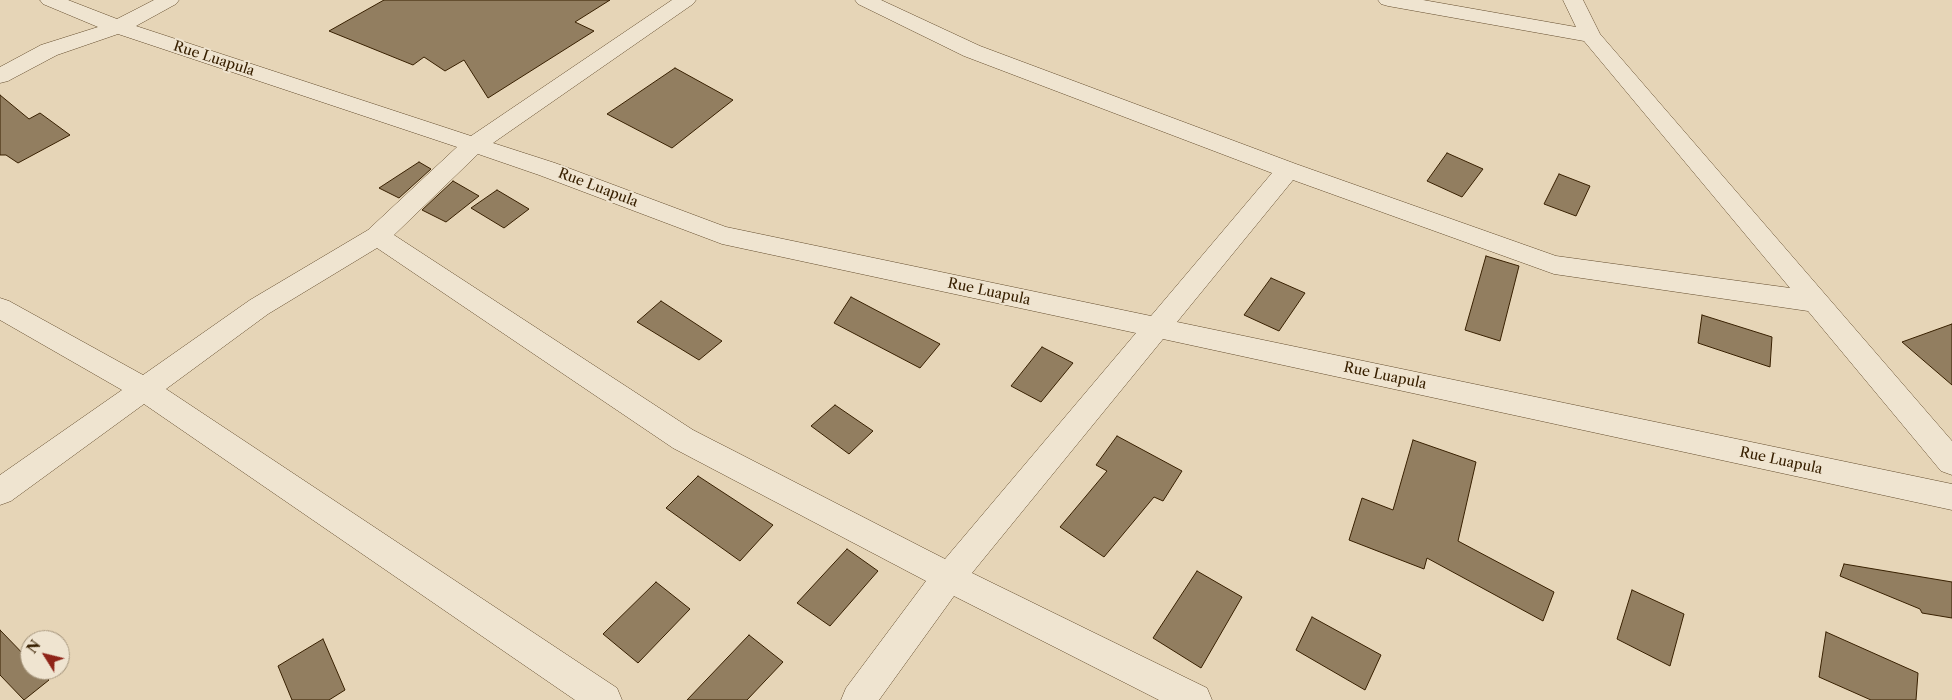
<!DOCTYPE html>
<style>
body{margin:0}
#map{position:relative;width:1952px;height:700px;overflow:hidden;background:#e6d5b7;font-family:"Libre Caslon Text",serif}
canvas{display:block}
.north{position:absolute;left:20px;top:630px;width:50px;height:50px;box-sizing:border-box;background:#efe4d0;border:1px solid #a6967d;border-radius:50%;rotate:306deg;font-size:14px;font-weight:700;line-height:20px;text-align:center;color:#382001}
.north::after{content:'';display:block;margin:auto;width:18px;height:22px;background:#8f2418;clip-path:polygon(50% 0,100% 100%,50% 72%,0 100%)}
</style>
<div id="map">
<canvas width="1952" height="700"></canvas>
<div class="north">N</div>
</div>
<script>
const ctx = document.querySelector('canvas').getContext('2d');
ctx.lineJoin = 'round';
function fillPath(path, color) {
  ctx.fillStyle = color;
  ctx.fill(path, 'evenodd');
}
function shape(rows) {
  const path = new Path2D();
  for (const r of rows) {
    path.moveTo(r[0], r[1]);
    for (let i = 2; i < r.length; i += 2) path.lineTo(r[i], r[i + 1]);
  }
  return path;
}
function stroke(path, color, width, dash) {
  ctx.strokeStyle = color;
  ctx.lineWidth = width;
  ctx.lineCap = dash ? 'butt' : 'round';
  ctx.setLineDash(dash || []);
  ctx.stroke(path);
}
function write(font, color, halo, rows, align = 'center') {
  ctx.font = font + ' "Libre Caslon Text",serif';
  ctx.lineWidth = 4;
  ctx.setLineDash([]);
  ctx.textBaseline = 'middle';
  ctx.strokeStyle = halo;
  ctx.fillStyle = color;
  for (const [text, x, y, turn = 0] of rows) {
    ctx.save();
    ctx.translate(x, y);
    ctx.rotate((+turn || 0) * Math.PI / 180);
    ctx.textAlign = isNaN(turn) ? turn : align;
    if (halo) ctx.strokeText(text, 0, 0);
    ctx.fillText(text, 0, 0);
    ctx.restore();
  }
}
const building = shape([
 [384,0,610,0,575,22,594,31,488,98,464,60,445,71,424,57,413,65,329,31,384,0],
 [675,68,733,100,672,148,607,114,675,68],
 [0,95,29,119,40,113,70,135,18,163,6,155,0,155,0,95],
 [1447,153,1483,169,1462,197,1427,181,1447,153],
 [419,162,431,169,399,198,379,188,419,162],
 [1559,174,1590,186,1576,216,1544,204,1559,174],
 [453,181,479,196,446,222,422,210,453,181],
 [497,190,529,209,504,228,471,208,497,190],
 [1486,256,1519,266,1500,341,1465,330,1486,256],
 [1271,278,1305,293,1279,331,1244,315,1271,278],
 [851,297,940,344,920,368,834,323,851,297],
 [661,301,722,341,699,360,637,322,661,301],
 [1702,315,1772,337,1770,367,1698,343,1702,315],
 [1952,324,1952,385,1902,342,1952,324],
 [1042,347,1073,363,1041,402,1011,386,1042,347],
 [835,405,873,431,849,454,811,426,835,405],
 [1117,436,1182,471,1163,501,1154,497,1104,557,1060,527,1107,471,1096,465,1117,436],
 [1413,440,1476,462,1458,541,1554,592,1543,621,1427,558,1424,569,1349,540,1362,498,1393,510,1413,440],
 [698,476,773,525,740,561,666,508,698,476],
 [847,549,878,571,830,626,797,603,847,549],
 [1844,564,1952,582,1952,618,1922,613,1920,609,1840,576,1844,564],
 [1197,571,1242,597,1201,668,1153,638,1197,571],
 [656,582,690,609,638,663,603,634,656,582],
 [1632,590,1684,614,1670,666,1617,639,1632,590],
 [1312,617,1381,655,1365,690,1296,650,1312,617],
 [0,630,30,661,30,670,39,670,49,680,24,700,0,675,0,630],
 [1826,632,1918,673,1916,700,1871,700,1819,677,1826,632],
 [749,635,783,662,747,700,687,700,749,635],
 [323,639,345,690,329,700,292,700,278,666,323,639]
]);
fillPath(building, '#927e60');
stroke(building, '#382001', 1);
const street = shape([
 [40,0,68,0,117,19,154,0,179,0,176,4,136,26,471,136,672,0,696,0,693,4,493,143,555,163,726,227,1151,316,1272,173,964,56,858,4,855,0,881,0,980,46,1296,164,1556,256,1790,288,1584,41,1388,6,1381,4,1378,0,1423,0,1576,27,1563,0,1583,0,1600,34,1952,441,1952,475,1941,471,1808,311,1554,274,1293,180,1177,322,1952,484,1952,510,1163,339,972,573,1207,688,1212,700,1159,700,954,596,879,700,841,700,846,688,926,581,673,448,377,248,268,314,166,389,617,688,622,700,575,700,144,404,11,501,0,505,0,475,122,390,0,320,0,298,9,301,143,375,250,300,368,230,457,147,118,34,57,55,8,81,0,83,0,67,41,45,98,27,43,4,40,0],
 [478,154,539,175,722,244,1136,333,945,559,693,430,394,235,478,154]
]);
stroke(street, '#644d2e', 1);
fillPath(street, '#efe4d0');
write('14px', '#382001', '#efe4d0', [
 ["Rue Luapula",214,59,18],
 ["Rue Luapula",598,188,21],
 ["Rue Luapula",989,292,12],
 ["Rue Luapula",1385,376,12],
 ["Rue Luapula",1781,461,12]
]);
</script>
